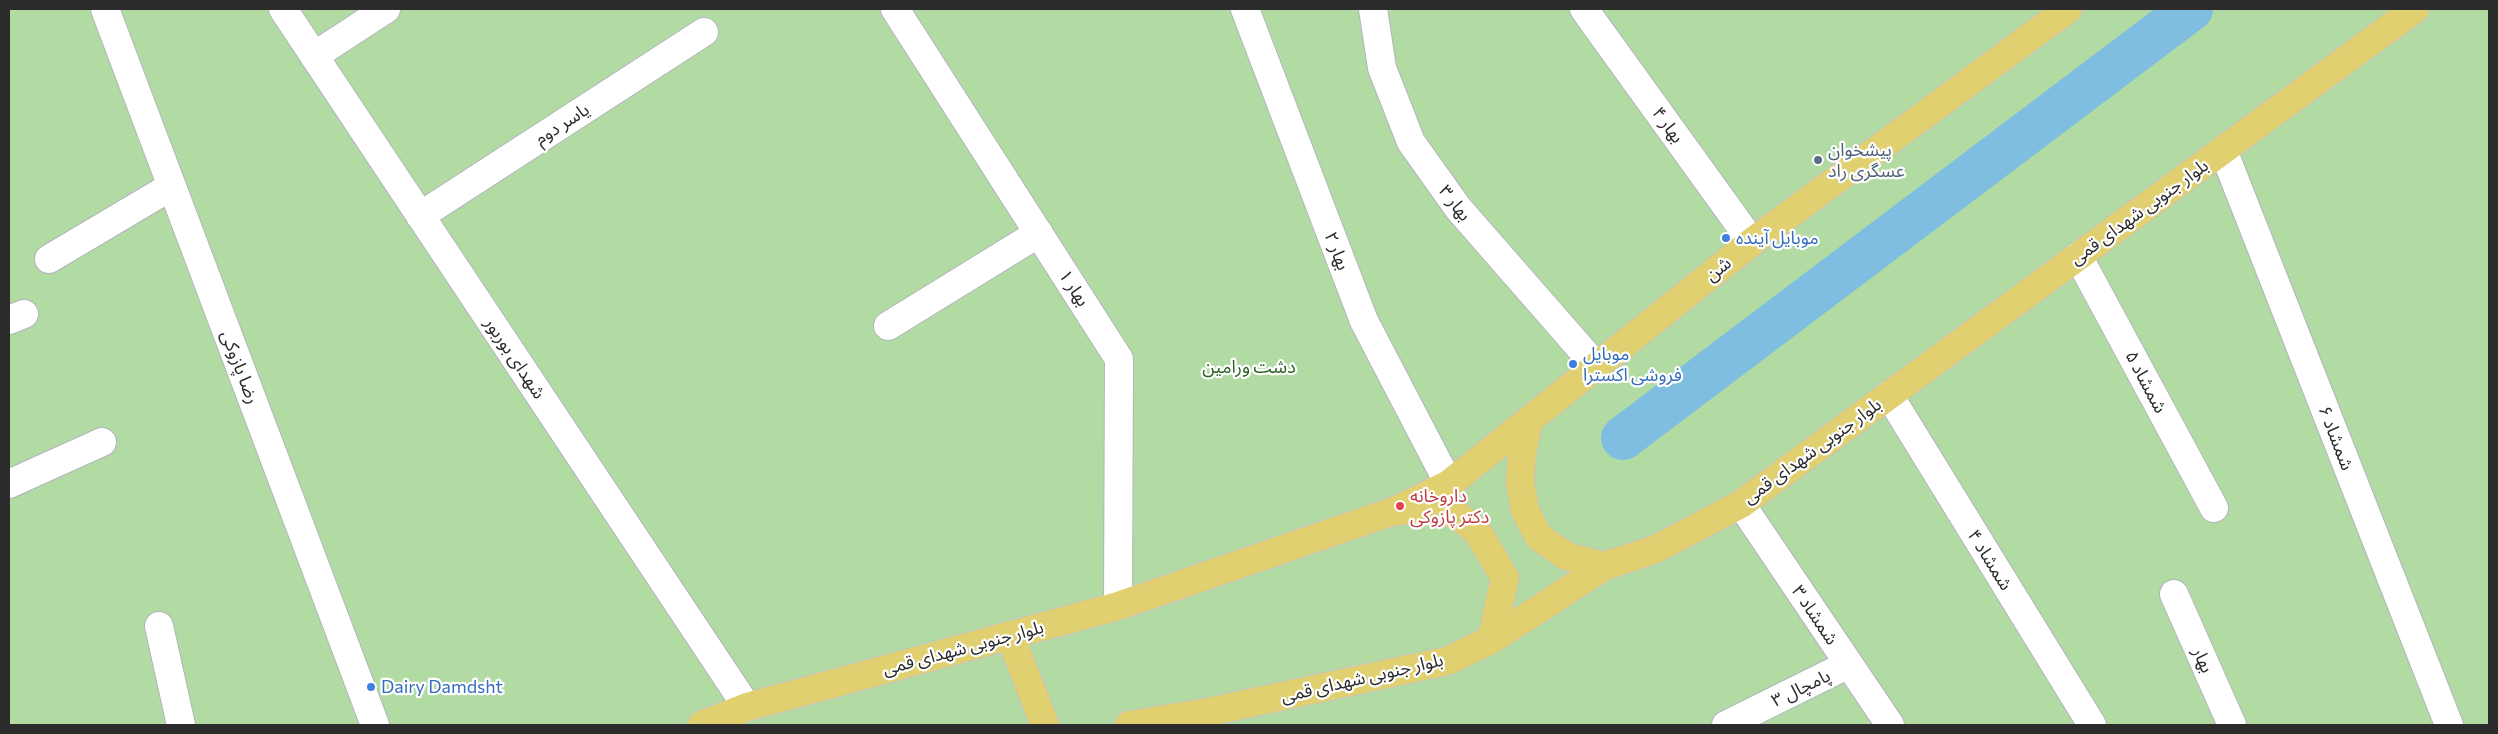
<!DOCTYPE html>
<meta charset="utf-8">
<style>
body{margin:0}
#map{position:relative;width:2498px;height:734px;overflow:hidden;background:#ebe7df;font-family:Commissioner,sans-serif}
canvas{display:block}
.frame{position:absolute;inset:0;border:10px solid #2b2b2b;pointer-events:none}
</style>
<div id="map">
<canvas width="2498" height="734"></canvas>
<div class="frame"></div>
</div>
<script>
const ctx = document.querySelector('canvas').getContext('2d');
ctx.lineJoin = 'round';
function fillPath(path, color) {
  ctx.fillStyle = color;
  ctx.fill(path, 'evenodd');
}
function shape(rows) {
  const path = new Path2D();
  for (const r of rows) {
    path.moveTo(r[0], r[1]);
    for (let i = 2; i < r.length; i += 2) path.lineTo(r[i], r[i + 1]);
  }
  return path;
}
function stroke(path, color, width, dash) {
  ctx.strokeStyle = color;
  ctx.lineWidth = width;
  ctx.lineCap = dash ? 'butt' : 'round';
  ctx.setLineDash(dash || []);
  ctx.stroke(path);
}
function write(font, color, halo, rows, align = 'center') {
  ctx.font = font + ' Commissioner,"Noto Sans Arabic",sans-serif';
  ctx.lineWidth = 4.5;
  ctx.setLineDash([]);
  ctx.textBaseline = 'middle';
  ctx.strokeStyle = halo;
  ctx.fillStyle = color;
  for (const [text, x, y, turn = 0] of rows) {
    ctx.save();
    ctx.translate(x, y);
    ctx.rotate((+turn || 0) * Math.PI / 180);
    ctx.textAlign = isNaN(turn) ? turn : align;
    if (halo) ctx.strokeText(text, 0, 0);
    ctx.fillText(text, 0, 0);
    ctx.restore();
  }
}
fillPath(shape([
 [9,9,2489,9,2489,725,9,725]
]), '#b1dba3');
stroke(shape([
 [1623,438,2191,9]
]), '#7fbee0', 44);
const minor = shape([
 [105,9,375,725],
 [283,9,747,707],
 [895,9,1119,359,1118,606],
 [1245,9,1364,321,1449,484],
 [1373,9,1382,68,1411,142,1458,208,1596,366],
 [1584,9,1752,242],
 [314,56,386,9],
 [2223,150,2449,725],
 [420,216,704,32],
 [2078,256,2214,508],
 [49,259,172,186],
 [9,320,24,314],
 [888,326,1039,233],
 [1889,395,2092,725],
 [9,484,102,442],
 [1741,504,1890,725],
 [2174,594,2232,725],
 [159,626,181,725],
 [1726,725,1849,664]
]);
const major = shape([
 [1529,421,1522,452,1520,482,1525,510,1539,537,1566,556,1605,566],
 [1400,511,1429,509,1457,515,1477,531,1505,578,1491,640],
 [1010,636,1045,725],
 [702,725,747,707,1118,606,1394,511,1449,484,1752,242,2068,9],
 [1129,725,1208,712,1447,661,1491,640,1605,566,1656,549,1741,504,2415,9]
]);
stroke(minor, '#b3b4bd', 30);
stroke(major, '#c4c4c4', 30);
stroke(minor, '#fff', 28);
stroke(major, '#e0d070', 28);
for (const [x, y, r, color] of [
 [1818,160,5,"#5c6f8a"],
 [1726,238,5,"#3f7fe0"],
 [1573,364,5,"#3f7fe0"],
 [1400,506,5,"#e0444e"],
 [371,687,5,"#3f7fe0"]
]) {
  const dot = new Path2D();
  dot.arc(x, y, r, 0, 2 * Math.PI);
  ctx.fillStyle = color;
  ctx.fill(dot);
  stroke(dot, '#fff', 2);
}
write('18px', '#2b2b2b', '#fff', [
 ["یاسر دوم",562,124,-33],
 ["بهار ۴",1668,125,54],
 ["بهار ۳",1455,203,52],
 ["بلوار جنوبی شهدای قمی",2139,212,-36],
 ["بهار ۲",1337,251,69],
 ["شن",1718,269,-39],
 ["بهار ۱",1074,288,57],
 ["شهدای بوربور",515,358,56],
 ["رضا پازوکی",240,367,69],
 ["شمشاد ۵",2146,382,62],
 ["شمشاد ۶",2336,438,69],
 ["بلوار جنوبی شهدای قمی",1812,451,-36],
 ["شمشاد ۴",1990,560,58],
 ["شمشاد ۳",1815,615,56],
 ["بلوار جنوبی شهدای قمی",963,648,-15],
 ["بهار",2203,660,66],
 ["بلوار جنوبی شهدای قمی",1362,678,-13],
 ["پامچال ۳",1801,688,-26]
]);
write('18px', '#4e5e75', '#fff', [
 ["پیشخوان",1828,150],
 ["عسگری راد",1828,171]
], 'left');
write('18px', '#366cbe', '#fff', [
 ["موبایل آینده",1736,238],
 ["موبایل",1583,354],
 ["فروشی اکسترا",1583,375],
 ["Dairy Damdsht",381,687]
], 'left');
write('18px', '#2b6023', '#fff', [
 ["دشت ورامین",1249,367]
]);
write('18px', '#be3a42', '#fff', [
 ["داروخانه",1410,496],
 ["دکتر پازوکی",1410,517]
], 'left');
</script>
